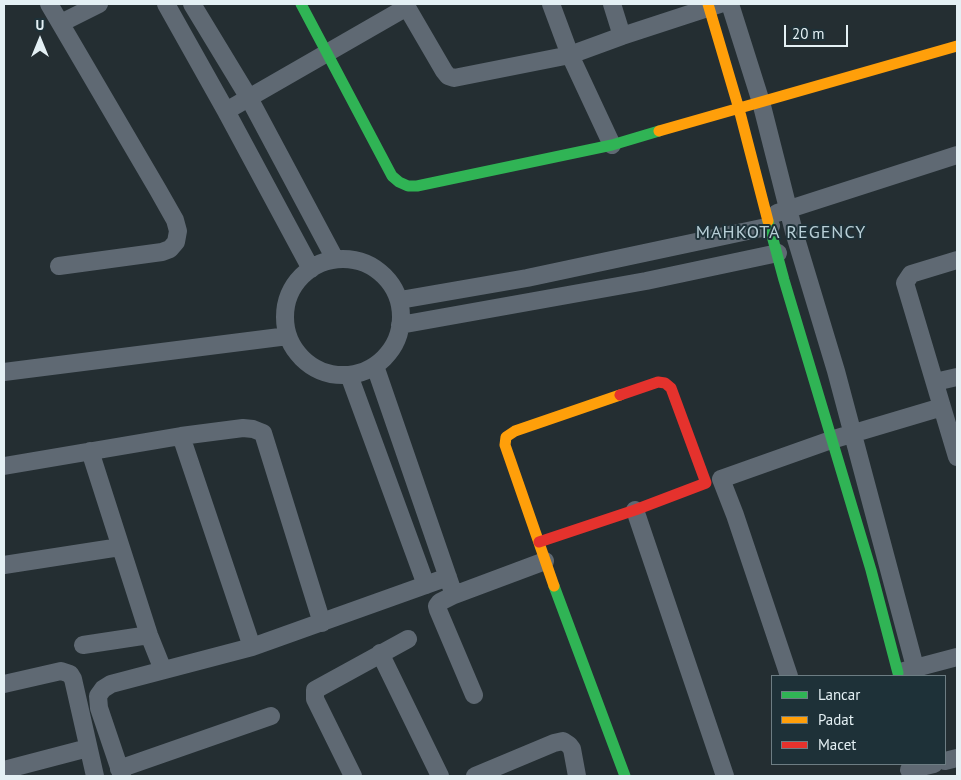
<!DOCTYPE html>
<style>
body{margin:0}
#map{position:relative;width:961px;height:780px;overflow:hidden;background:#242e32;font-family:"PT Sans",sans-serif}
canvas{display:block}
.frame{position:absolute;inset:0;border:5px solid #e4f0f4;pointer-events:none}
.legend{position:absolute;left:771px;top:675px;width:175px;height:90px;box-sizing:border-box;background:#1e3138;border:1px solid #6d7d83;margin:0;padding:6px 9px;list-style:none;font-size:15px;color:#e4f0f4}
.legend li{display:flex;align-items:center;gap:10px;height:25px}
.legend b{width:25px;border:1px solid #6d7d83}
.north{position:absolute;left:15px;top:15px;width:50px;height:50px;-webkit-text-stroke:4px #1e3138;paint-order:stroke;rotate:0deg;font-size:14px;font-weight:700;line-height:20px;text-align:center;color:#e4f0f4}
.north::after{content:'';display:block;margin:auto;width:18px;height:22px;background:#e4f0f4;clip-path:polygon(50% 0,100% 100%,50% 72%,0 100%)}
.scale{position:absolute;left:784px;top:25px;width:64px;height:22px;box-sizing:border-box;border:2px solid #e4f0f4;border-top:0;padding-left:6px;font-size:15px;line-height:18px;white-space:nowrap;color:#e4f0f4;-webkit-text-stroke:4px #1e3138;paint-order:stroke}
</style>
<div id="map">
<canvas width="961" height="780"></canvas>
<div class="frame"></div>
<ul class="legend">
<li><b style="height:6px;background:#30b455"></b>Lancar</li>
<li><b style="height:6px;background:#ff9f0a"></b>Padat</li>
<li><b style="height:6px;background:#e5322d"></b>Macet</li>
</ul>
<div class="north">U</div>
<div class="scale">20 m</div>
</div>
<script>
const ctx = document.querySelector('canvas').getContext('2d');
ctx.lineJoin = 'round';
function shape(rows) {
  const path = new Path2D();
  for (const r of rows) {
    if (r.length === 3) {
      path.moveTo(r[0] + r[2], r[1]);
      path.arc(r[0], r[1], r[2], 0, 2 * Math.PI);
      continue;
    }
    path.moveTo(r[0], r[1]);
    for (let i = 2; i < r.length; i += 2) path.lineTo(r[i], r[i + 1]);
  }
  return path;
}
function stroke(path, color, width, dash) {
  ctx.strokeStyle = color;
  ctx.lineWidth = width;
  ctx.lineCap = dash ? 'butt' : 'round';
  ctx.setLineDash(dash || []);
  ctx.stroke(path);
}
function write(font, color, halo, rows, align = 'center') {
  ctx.font = font + ' "PT Sans",sans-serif';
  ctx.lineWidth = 4;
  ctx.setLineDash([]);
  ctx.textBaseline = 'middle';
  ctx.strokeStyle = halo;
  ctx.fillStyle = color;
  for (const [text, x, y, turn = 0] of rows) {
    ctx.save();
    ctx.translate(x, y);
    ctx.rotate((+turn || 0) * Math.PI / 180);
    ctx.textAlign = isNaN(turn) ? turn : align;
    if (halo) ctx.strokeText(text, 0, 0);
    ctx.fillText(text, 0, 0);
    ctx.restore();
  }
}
stroke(shape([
 [49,4,158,190,175,220,178,231,176,242,170,249,162,252,59,266],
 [166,4,226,111,311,269],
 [192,4,249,98,335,259],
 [405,4,444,71,448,76,454,78,570,55,622,36,720,4],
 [551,4,570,55,612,145],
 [612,4,622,36],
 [730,4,761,102,794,232,836,371,915,667],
 [61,23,99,4],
 [226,111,407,7],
 [777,213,957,155],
 [343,317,58],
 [400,300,527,278,771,226],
 [400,325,646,281,778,253],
 [375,366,454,595,545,561],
 [4,372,288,336],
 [349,375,426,585],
 [935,382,957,377],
 [942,407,957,457],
 [181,436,252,647],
 [90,451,149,635,163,670],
 [4,466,181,436,243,428,253,429,263,433,322,623],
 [635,510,725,776],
 [4,565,120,547],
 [454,595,440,602,437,606,438,610,474,695],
 [83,645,149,635],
 [380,653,440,776],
 [904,671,957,657],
 [789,676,735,515,721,479,831,440,942,407,905,283,911,274,957,260],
 [4,684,61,671,70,674,73,679,95,776],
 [945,761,957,758],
 [119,769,271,716],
 [4,770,88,748],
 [909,770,934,764],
 [122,776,99,708,98,696,103,689,111,684,252,647,448,577],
 [353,776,315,699,315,690,408,639],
 [475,776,554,743,563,741,569,745,572,749,577,776]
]), '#5f6973', 18);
stroke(shape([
 [301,4,392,176,399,182,408,186,417,186,612,145,659,131],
 [768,221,784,280,871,570,898,673],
 [554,586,625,776]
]), '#30b455', 11);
stroke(shape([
 [708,4,739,109,768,221],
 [659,131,957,46],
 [554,586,505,445,506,437,515,431,620,395]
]), '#ff9f0a', 11);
stroke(shape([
 [539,542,635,510,706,483,671,388,665,383,658,382,620,395]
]), '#e5322d', 11);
ctx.letterSpacing = '1px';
write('18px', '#b8cfd7', '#1e3138', [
 ["MAHKOTA REGENCY",781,233]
]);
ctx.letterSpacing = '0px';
</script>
